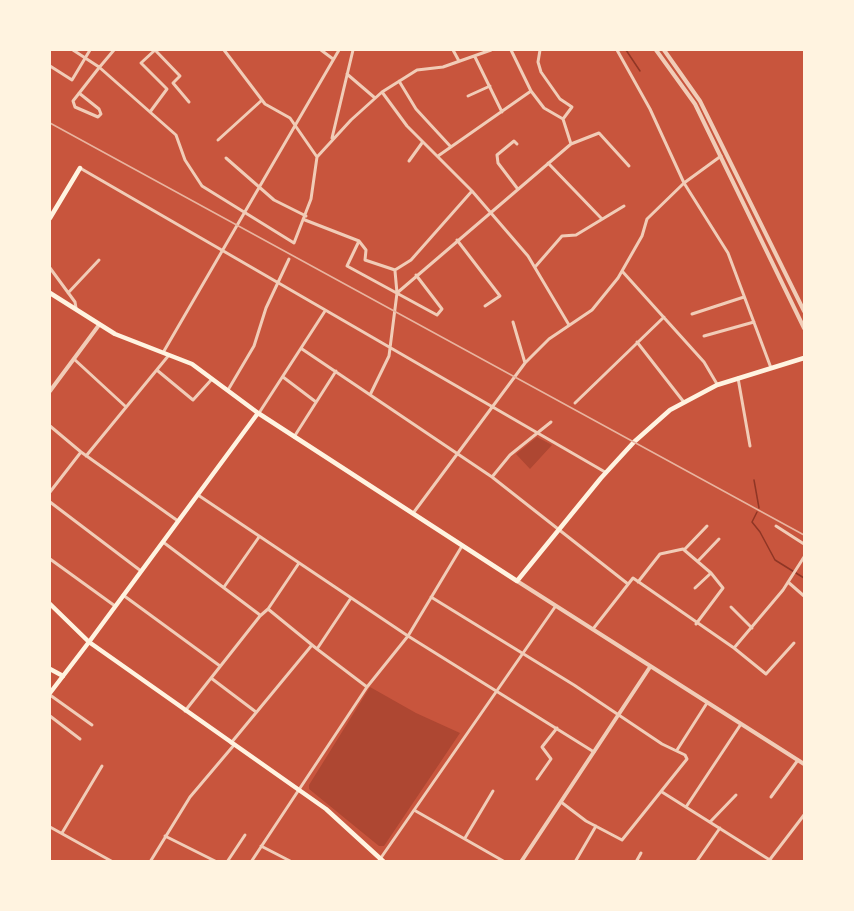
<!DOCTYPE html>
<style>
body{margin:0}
#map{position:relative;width:854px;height:911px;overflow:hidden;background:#c8553d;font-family:"Roboto Serif",serif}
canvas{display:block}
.frame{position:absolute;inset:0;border:51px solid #fff3e0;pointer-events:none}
</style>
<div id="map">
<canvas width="854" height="911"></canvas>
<div class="frame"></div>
</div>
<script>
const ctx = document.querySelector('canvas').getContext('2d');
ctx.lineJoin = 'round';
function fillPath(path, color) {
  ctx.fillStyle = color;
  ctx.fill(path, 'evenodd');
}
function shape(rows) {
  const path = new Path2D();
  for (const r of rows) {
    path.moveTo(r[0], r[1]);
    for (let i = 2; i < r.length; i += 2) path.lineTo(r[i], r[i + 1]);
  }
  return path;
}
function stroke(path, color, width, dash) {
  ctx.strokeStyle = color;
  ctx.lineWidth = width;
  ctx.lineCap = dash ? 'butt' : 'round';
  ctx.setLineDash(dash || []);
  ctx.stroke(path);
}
fillPath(shape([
 [537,437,552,445,530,469,516,454],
 [370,687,416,713,460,733,384,846,379,846,309,789,309,785]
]), '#ae4732');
stroke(shape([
 [626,50,640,71],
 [754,480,759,508],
 [757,512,752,522,760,532,775,560,804,578]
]), '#8f3625', 1.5);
stroke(shape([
 [73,50,99,67,176,135,185,160,202,186,294,243,311,199,317,157,351,120,382,92,417,70,443,67,491,50],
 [224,50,265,104,290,118,317,157],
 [321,50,333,59],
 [453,50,459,61],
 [540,50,538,62,541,72,560,99,572,107,563,119],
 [617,50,650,109,684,183,728,253,771,368],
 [475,57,502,112],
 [50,66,72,80,90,50],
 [347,74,375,98],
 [399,81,416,109,451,147],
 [382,92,407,126,472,191,528,256,569,325],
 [79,93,99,109,101,114,98,117,75,107,73,101,98,69,114,50],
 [468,96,490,86],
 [150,112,167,89,141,63,155,50,180,76,173,83,189,102],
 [332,138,353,50],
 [218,140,262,100],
 [517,144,514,141,497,155,498,163,517,188],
 [571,144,599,133,629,166],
 [438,156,531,91],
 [226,158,274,200,306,216],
 [409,161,422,143],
 [548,163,602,219],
 [80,168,605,472],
 [305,220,359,241,366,250,365,260,395,270,411,260,472,191],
 [457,240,500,296,485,306],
 [359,241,347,266,437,315,442,309,416,275],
 [535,267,562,236,576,235,624,206],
 [50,268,75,302,76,308],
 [395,271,397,293],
 [622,271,704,362,717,384],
 [68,293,99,260],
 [692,314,744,297],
 [513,322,525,363],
 [704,336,754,322],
 [637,342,683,401],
 [302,349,492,477,628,584],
 [164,351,339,50],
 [74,359,125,406],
 [158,371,193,400,212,379],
 [283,377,316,402],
 [738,378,750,446],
 [228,390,254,346,266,308,289,259],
 [370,395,389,356,397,293,571,144,563,119,544,108,531,91,511,50],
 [575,403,664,317],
 [259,413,325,311],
 [50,426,81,452,178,521],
 [294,437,336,371],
 [86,456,169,355],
 [492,477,510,455,551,422],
 [50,492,81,452],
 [198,495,408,636,594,752],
 [50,502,141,571],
 [414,512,525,363,549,339,592,310,618,278,642,236,647,219,684,183,721,156],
 [776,526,804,544],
 [163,542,260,615],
 [684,550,707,526],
 [50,559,115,606],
 [698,561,719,539],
 [638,582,660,554,683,549,711,573,723,588,696,624],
 [788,582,804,596],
 [224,587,259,537],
 [695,588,711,573],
 [123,595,220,666],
 [431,597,574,685,662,744,685,755,687,759,622,840,586,821,561,802],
 [731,607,752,628],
 [268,609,299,563],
 [593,629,633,578,734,648,766,674,794,643],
 [734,648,783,590,804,557],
 [317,649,367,687],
 [211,678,256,712],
 [50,695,92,725],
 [185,711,260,616,268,609,317,649,351,598],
 [50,716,80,739],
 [231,743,312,645],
 [677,750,707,703],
 [537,779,551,759,542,747,557,728],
 [662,792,773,862],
 [771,797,798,760],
 [686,807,741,724],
 [414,810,505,862],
 [710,822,736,795],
 [50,827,113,862],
 [62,833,102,766],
 [165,836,217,862],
 [465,838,493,791],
 [261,846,292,862],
 [697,861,720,828],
 [150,862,190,797,234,745],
 [227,862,245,835],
 [251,862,367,687,408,636,462,546],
 [378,862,555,607],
 [575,862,596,826],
 [636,862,641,853],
 [768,862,804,815]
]), '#f1ccb7', 3);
stroke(shape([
 [656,50,695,104,804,328],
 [664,50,700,101,804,311],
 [50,391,99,325],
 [517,581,804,764],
 [521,862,650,667]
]), '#f1ccb7', 4);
stroke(shape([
 [50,218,80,168],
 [50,693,89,642]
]), '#fff3e0', 4.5);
stroke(shape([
 [50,293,115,334,192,364,258,413,517,581,601,478,634,442,670,410,717,385,804,358],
 [50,604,89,642,326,809,384,862],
 [89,642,258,413],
 [50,669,63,676]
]), '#fff3e0', 4.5);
stroke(shape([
 [50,123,804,535]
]), '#e9b49f', 1.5);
</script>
